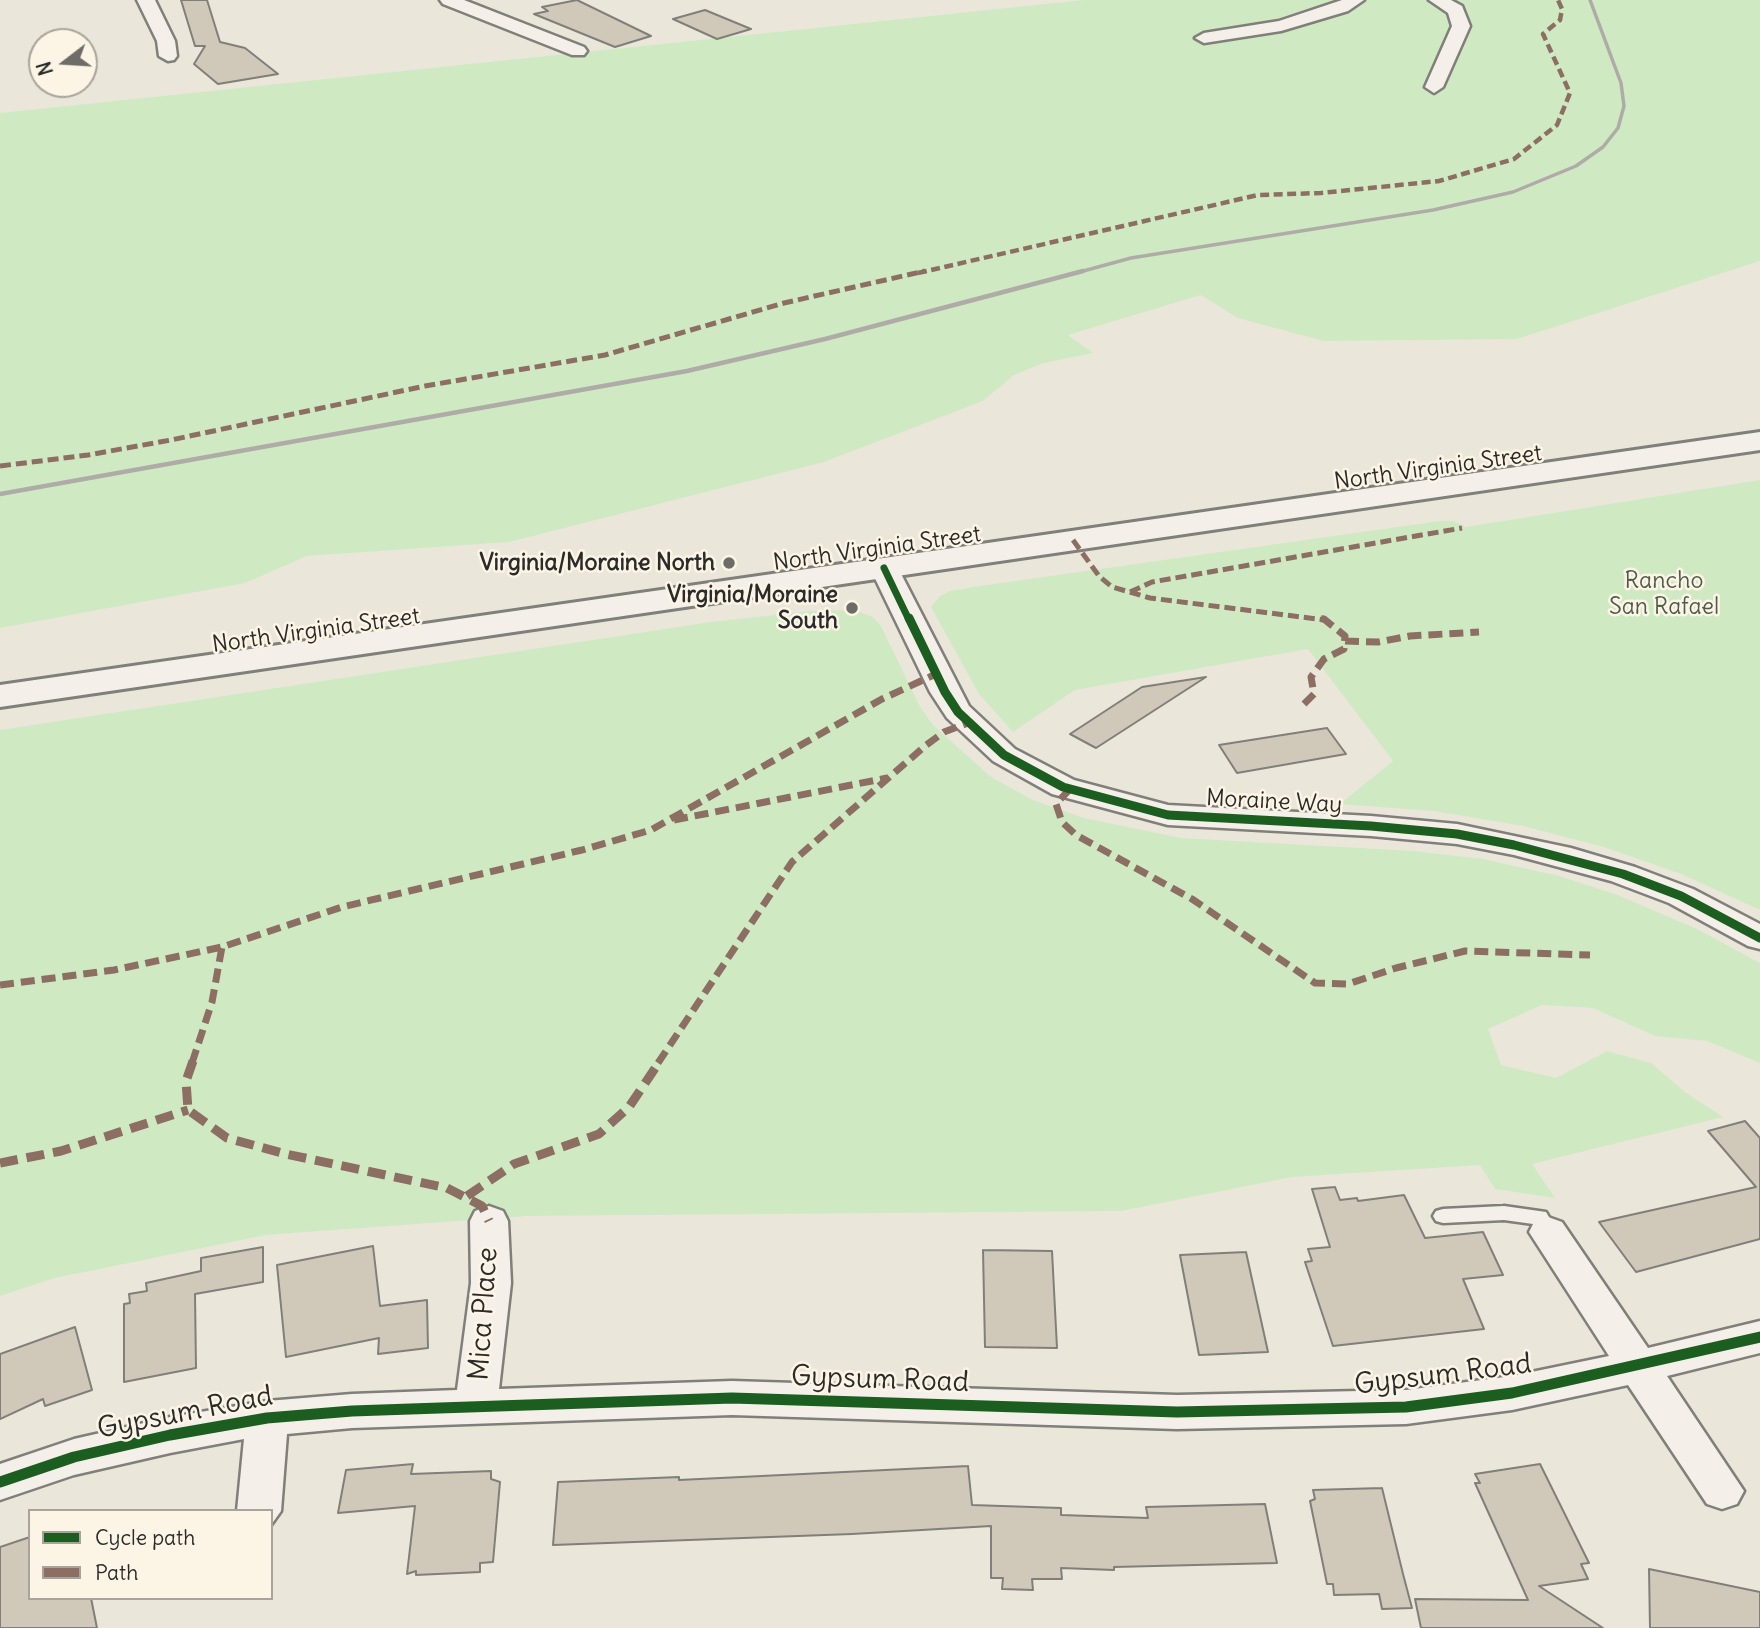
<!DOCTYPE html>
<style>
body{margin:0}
#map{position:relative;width:1760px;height:1628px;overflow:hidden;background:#ebe6da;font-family:Delius,sans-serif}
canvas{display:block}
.legend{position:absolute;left:28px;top:1509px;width:245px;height:91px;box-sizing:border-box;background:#fcf5e5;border:2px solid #a8a49b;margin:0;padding:9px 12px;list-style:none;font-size:21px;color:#2b2b2b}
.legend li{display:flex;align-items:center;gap:14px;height:35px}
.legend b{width:35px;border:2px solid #a8a49b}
.north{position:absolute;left:28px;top:28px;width:70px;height:70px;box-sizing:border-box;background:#fcf5e5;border:2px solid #a8a49b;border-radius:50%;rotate:253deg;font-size:19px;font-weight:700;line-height:28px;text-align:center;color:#2b2b2b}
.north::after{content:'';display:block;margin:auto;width:24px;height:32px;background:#6e6c68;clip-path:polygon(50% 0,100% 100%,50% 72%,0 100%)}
</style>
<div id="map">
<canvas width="1760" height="1628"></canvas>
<ul class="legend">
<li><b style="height:9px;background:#1b5e20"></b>Cycle path</li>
<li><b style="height:9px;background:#8d6e63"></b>Path</li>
</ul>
<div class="north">N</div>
</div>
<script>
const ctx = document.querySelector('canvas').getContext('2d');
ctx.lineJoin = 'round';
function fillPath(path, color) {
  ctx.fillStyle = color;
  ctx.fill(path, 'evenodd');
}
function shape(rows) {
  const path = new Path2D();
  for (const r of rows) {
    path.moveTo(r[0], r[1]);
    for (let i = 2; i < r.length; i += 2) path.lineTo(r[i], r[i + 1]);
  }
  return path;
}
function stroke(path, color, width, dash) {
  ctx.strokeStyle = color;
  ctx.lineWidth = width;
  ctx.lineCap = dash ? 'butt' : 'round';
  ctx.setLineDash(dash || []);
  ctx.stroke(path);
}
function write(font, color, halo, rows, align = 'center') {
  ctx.font = font + ' Delius,sans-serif';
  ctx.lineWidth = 5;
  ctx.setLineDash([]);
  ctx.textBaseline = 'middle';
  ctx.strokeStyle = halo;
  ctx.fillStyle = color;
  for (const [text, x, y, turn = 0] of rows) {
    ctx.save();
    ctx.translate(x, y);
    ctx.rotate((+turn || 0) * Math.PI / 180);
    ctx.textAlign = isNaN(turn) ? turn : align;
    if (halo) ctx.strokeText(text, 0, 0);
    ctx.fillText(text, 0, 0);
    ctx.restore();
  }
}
fillPath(shape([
 [1084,0,1760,0,1760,261,1517,339,1324,341,1238,318,1201,295,1068,335,1093,353,1044,363,1014,375,983,401,824,462,509,542,307,556,245,583,0,628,0,113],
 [1760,480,1760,910,1681,874,1604,847,1523,826,1434,811,1340,804,1393,761,1308,649,1075,690,1013,732,979,694,931,607,940,596,950,591,980,586,1440,521,1453,521,1466,527],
 [854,610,873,617,881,626,919,705,933,725,991,777,1033,800,1084,818,1181,838,1414,851,1483,859,1559,876,1615,894,1695,928,1760,963,1760,1063,1707,1041,1655,1036,1593,1008,1542,1005,1488,1029,1501,1065,1556,1078,1607,1051,1651,1063,1685,1092,1723,1117,1532,1164,1555,1198,1495,1189,1480,1165,1292,1177,1121,1211,527,1216,266,1235,55,1278,0,1296,0,730,711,622,812,611]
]), '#cfeac3');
const building = shape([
 [181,0,207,0,220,42,245,48,278,74,218,84,194,64,205,46,195,46,181,0],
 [577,0,651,36,615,47,534,14,548,11,542,7,577,0],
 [705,10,751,29,717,39,673,19,705,10],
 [1206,677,1096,748,1070,734,1142,687,1206,677],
 [1327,728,1346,754,1237,773,1219,745,1327,728],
 [1745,1121,1760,1138,1760,1239,1636,1272,1599,1222,1756,1187,1708,1131,1745,1121],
 [1335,1187,1340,1200,1357,1198,1358,1201,1404,1195,1425,1238,1483,1232,1503,1275,1463,1279,1484,1329,1333,1346,1305,1262,1312,1261,1308,1249,1330,1247,1312,1189,1335,1187],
 [373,1246,380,1306,427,1300,428,1348,378,1354,379,1338,286,1357,277,1265,373,1246],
 [263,1247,263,1282,195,1294,196,1368,124,1382,124,1304,130,1303,129,1294,147,1291,146,1283,201,1271,201,1258,263,1247],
 [983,1250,1052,1251,1057,1348,985,1347,983,1250],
 [1246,1252,1268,1352,1199,1355,1180,1255,1246,1252],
 [75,1327,92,1390,45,1406,43,1399,0,1419,0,1354,75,1327],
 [413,1464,411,1474,491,1471,491,1479,500,1482,493,1562,480,1563,480,1572,416,1575,416,1571,407,1574,415,1506,338,1513,346,1470,413,1464],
 [1540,1464,1589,1563,1581,1564,1588,1579,1539,1586,1603,1628,1421,1628,1415,1599,1528,1600,1475,1483,1480,1483,1475,1474,1540,1464],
 [968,1466,972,1505,1061,1508,1061,1515,1148,1518,1146,1507,1265,1504,1277,1563,1114,1567,1114,1570,1061,1568,1062,1579,1032,1579,1033,1590,1002,1589,1003,1578,991,1578,991,1526,852,1534,553,1545,558,1482,679,1477,679,1480,968,1466],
 [1382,1488,1403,1574,1412,1608,1382,1609,1379,1594,1334,1595,1333,1584,1327,1584,1310,1501,1315,1499,1313,1490,1382,1488],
 [30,1537,30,1598,91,1598,97,1628,0,1628,0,1547,30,1537],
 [1649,1569,1760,1592,1760,1628,1650,1628,1649,1569]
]);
fillPath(building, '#d0c9ba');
stroke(building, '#817f7a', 2);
const service = shape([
 [1504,1206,1546,1212,1558,1232,1555,1237,1548,1239,1541,1237,1533,1224,1504,1220,1443,1223,1436,1221,1433,1216,1436,1211,1443,1209,1504,1206]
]);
const minor = shape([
 [137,0,155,0,175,41,177,56,174,60,168,61,159,56,157,41,137,0],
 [440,0,464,0,584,47,587,51,584,55,572,55,443,4,440,0],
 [1342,0,1364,0,1348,11,1281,31,1204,43,1195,38,1204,33,1279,21,1342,0],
 [1429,0,1451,0,1462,6,1470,26,1443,87,1434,93,1425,87,1452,26,1448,13,1429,0],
 [884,560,894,562,898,568,969,706,1015,749,1074,780,1168,805,1371,816,1457,824,1571,848,1635,867,1693,889,1760,924,1760,949,1748,946,1669,903,1611,881,1514,855,1457,844,1371,836,1168,825,1052,794,993,761,947,718,930,692,870,568,874,562,884,560],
 [489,1206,503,1211,508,1221,511,1283,499,1389,732,1381,1177,1395,1406,1390,1512,1376,1609,1356,1529,1232,1534,1222,1548,1217,1562,1222,1648,1348,1760,1321,1760,1353,1667,1376,1744,1491,1737,1504,1722,1509,1707,1504,1628,1385,1512,1410,1406,1424,1177,1429,732,1415,352,1428,287,1434,281,1511,271,1525,271,1511,237,1511,244,1439,170,1453,74,1475,0,1500,0,1464,74,1439,170,1417,267,1401,352,1394,457,1390,471,1283,470,1221,475,1211,489,1206]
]);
const primary = shape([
 [1760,432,1760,450,0,707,0,685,1760,432]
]);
stroke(service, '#817f7a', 5);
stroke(minor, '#817f7a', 5);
stroke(primary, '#817f7a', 6);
fillPath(service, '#f4f0e9');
fillPath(minor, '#f4f0e9');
fillPath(primary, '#f4f0e9');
stroke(shape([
 [1076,273,1131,258,1433,210,1513,192,1576,166,1603,147,1618,128,1624,106,1621,83,1590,0]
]), '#afaca8', 3.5);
stroke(shape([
 [0,494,687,371,825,339,1083,271]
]), '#afaca8', 4.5);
stroke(shape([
 [918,273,1258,195,1321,193,1439,181,1514,159,1557,125,1570,93,1543,34,1560,20,1562,9,1558,0]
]), '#8d6e63', 4.5, [9, 4.5]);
stroke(shape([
 [0,466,88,455,171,440,425,386,605,355,784,303,925,271],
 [1073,540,1099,576,1112,587,1150,598,1325,620],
 [1130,592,1152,582,1462,528]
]), '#8d6e63', 5, [11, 5]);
stroke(shape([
 [1345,641,1378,642,1410,636,1479,632],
 [1304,704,1314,694,1311,677,1324,659,1344,649,1345,636,1324,619,1314,618],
 [1070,789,1056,804,1062,822,1076,835,1192,899,1315,983,1348,984,1396,968,1465,951,1590,955],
 [674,820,887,778],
 [0,985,114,970,222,947,342,907,582,850,651,830,882,699,936,674],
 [192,1063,212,1002,222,947],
 [658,1063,792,862,925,746,944,732,968,723]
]), '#8d6e63', 7, [14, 7]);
stroke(shape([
 [193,1061,186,1081,188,1110,227,1138,286,1154,447,1188,482,1206,489,1221],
 [0,1163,61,1151,188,1110],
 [467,1196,514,1164,599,1134,629,1107,660,1061]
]), '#8d6e63', 9, [18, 9]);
stroke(shape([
 [884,568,909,620]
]), '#1b5e20', 7);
stroke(shape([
 [909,618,945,692,958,712,1004,755,1063,787,1168,815,1371,826,1457,834,1514,845,1623,874,1681,896,1760,938]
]), '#1b5e20', 9);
stroke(shape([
 [0,1482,74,1457,170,1435,267,1418,352,1411,732,1398,1177,1412,1406,1407,1512,1393,1760,1337]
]), '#1b5e20', 11);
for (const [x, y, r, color] of [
 [729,563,7,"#6e6c68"],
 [852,608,7,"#6e6c68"]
]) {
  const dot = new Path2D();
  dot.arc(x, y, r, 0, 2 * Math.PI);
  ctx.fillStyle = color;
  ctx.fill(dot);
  stroke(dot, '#fcf5e5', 2.5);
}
write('23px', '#2b2b2b', '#fcf5e5', [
 ["North Virginia Street",1438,468,-8],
 ["North Virginia Street",877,549,-8],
 ["North Virginia Street",316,631,-8],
 ["Moraine Way",1274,802,3]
]);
write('bold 23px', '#2b2b2b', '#fcf5e5', [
 ["Virginia/Moraine North",715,563],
 ["Virginia/Moraine",838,595],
 ["South",838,621]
], 'right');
write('23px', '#4e5c4c', '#fcf5e5', [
 ["Rancho",1664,581],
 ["San Rafael",1664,607]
]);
write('28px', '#2b2b2b', '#fcf5e5', [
 ["Mica Place",484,1314,-86],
 ["Gypsum Road",1443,1375,-7],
 ["Gypsum Road",880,1380,2],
 ["Gypsum Road",185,1413,-11]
]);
</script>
